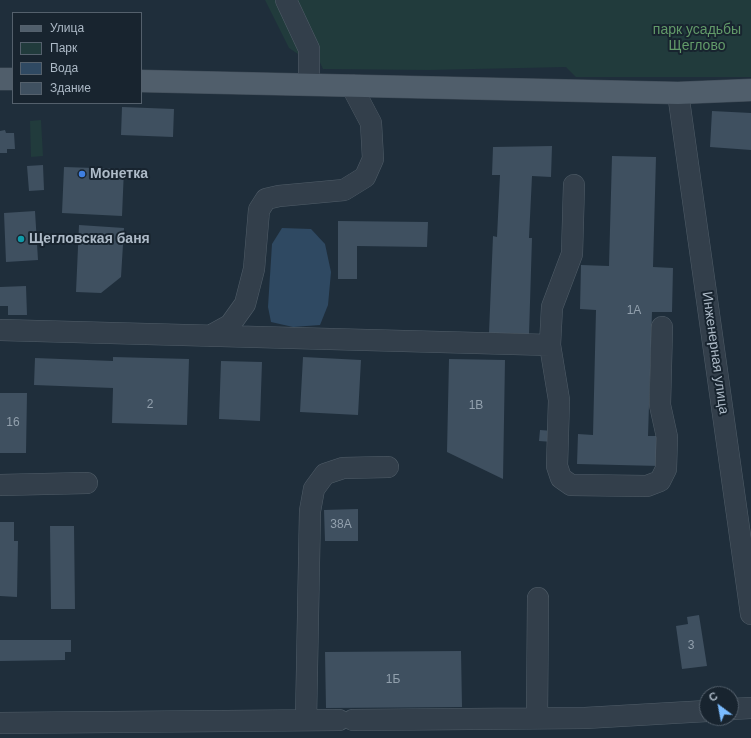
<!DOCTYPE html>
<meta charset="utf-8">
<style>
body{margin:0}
#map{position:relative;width:751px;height:738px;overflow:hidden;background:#1f2e3b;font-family:Arial,sans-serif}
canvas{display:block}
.legend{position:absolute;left:12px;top:12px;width:130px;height:92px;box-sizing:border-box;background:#18242f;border:1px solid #54606c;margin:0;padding:5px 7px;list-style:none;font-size:12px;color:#adbac7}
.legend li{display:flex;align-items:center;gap:8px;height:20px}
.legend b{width:20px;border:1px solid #54606c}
.north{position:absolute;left:699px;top:686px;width:40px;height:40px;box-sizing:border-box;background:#18242f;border:1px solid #54606c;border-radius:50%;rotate:328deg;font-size:11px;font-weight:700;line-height:16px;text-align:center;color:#adbac7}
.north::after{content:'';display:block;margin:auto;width:14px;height:18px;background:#7abbff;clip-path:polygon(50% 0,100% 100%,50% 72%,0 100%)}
</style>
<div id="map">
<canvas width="751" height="738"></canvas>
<ul class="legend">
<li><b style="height:5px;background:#505e6b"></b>Улица</li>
<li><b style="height:11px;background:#213b3c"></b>Парк</li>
<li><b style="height:11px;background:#2f4962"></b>Вода</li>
<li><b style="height:11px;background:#3f5060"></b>Здание</li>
</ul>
<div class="north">С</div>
</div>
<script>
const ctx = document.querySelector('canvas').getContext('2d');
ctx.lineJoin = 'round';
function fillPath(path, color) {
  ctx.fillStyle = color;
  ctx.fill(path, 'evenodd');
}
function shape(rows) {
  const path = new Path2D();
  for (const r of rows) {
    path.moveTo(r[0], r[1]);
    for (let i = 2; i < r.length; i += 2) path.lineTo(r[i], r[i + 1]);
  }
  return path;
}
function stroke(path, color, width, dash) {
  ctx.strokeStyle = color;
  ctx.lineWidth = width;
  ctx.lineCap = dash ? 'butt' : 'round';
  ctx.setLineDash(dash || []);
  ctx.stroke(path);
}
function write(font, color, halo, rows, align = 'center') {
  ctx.font = font + ' Arial,sans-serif';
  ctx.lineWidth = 4;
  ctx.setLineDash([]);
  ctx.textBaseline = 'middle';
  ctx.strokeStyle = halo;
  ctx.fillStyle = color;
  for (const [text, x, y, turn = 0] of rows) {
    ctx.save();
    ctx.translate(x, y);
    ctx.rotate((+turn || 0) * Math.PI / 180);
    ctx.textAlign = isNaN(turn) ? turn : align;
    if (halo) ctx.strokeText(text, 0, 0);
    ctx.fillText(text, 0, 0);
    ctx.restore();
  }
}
fillPath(shape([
 [265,0,751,0,751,77,576,77,566,67,429,70,323,69,316,54,298,54,289,48],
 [41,120,43,156,31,157,30,121]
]), '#213b3c');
fillPath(shape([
 [282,228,311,229,325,244,331,272,328,305,320,325,293,327,271,322,268,307,272,244]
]), '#2f4962');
fillPath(shape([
 [122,107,174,109,173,137,121,135],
 [712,111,751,113,751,150,710,147],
 [5,130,6,133,14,133,15,149,7,149,7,153,0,153,0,131],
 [552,146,551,177,532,176,529,238,532,238,529,335,489,333,493,236,497,237,500,175,492,175,493,147],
 [612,156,656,157,653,267,673,268,672,312,652,312,648,436,661,436,660,466,577,464,578,434,593,435,596,310,580,309,581,265,609,266],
 [43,165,44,190,29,191,27,166],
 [64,167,124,169,122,216,62,213],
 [35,211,38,260,6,262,4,213],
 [338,221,428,222,427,247,357,246,357,279,338,279],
 [79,225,124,228,121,277,101,293,76,292],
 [26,286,27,315,8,315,8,306,0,306,0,287],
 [113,357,189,359,187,425,112,423,113,388,34,385,35,358,113,361],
 [303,357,361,360,358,415,300,412],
 [449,359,505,360,503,479,447,452],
 [221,361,262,362,260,421,219,419],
 [0,393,27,393,26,453,0,453],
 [540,430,553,431,553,442,539,441],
 [358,509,358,541,325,541,324,510],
 [0,522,14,522,14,541,18,541,17,597,0,596],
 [50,526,74,526,75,609,51,609],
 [699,615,707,666,682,669,676,626,688,624,687,617],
 [0,640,71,640,71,652,65,652,65,660,0,661],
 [461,651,462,707,326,708,325,652]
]), '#3f5060');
const minor = shape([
 [286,0,309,49,309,84],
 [678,93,751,614],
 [574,185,572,254,552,307,550,345,559,400,557,466,561,478,571,485,647,486,660,481,666,469,667,437,660,405,662,327],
 [0,330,550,345],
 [210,336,230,325,245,304,254,269,259,210,266,199,279,196,344,190,365,177,373,159,371,123,351,85],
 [0,485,87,483],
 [731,709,751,708],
 [537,718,538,598],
 [306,720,310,511,314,489,325,474,343,468,388,467],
 [353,720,585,718,707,711],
 [0,723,339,720]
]);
const major = shape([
 [0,79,13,79],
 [141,81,678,93,751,90]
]);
stroke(minor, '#505d68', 22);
stroke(major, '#3f4b57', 23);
stroke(minor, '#333f4b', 21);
stroke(major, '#505e6b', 22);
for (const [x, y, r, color] of [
 [82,174,4,"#3f7fe0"],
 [21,239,4,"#0f9aa8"]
]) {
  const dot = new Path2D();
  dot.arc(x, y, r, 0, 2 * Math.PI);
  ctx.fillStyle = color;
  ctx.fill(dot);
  stroke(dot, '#18242f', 1.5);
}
write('12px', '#92a0ad', null, [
 ["1А",634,311],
 ["2",150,405],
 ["1В",476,406],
 ["16",13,423],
 ["38А",341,525],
 ["3",691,646],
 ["1Б",393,680]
]);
write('14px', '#629a69', '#18242f', [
 ["парк усадьбы",697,30],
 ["Щеглово",697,46]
]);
write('bold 14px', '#adbac7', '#18242f', [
 ["Монетка",90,174],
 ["Щегловская баня",29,239]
], 'left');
write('14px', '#adbac7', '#18242f', [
 ["Инженерная улица",715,353,82]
]);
</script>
